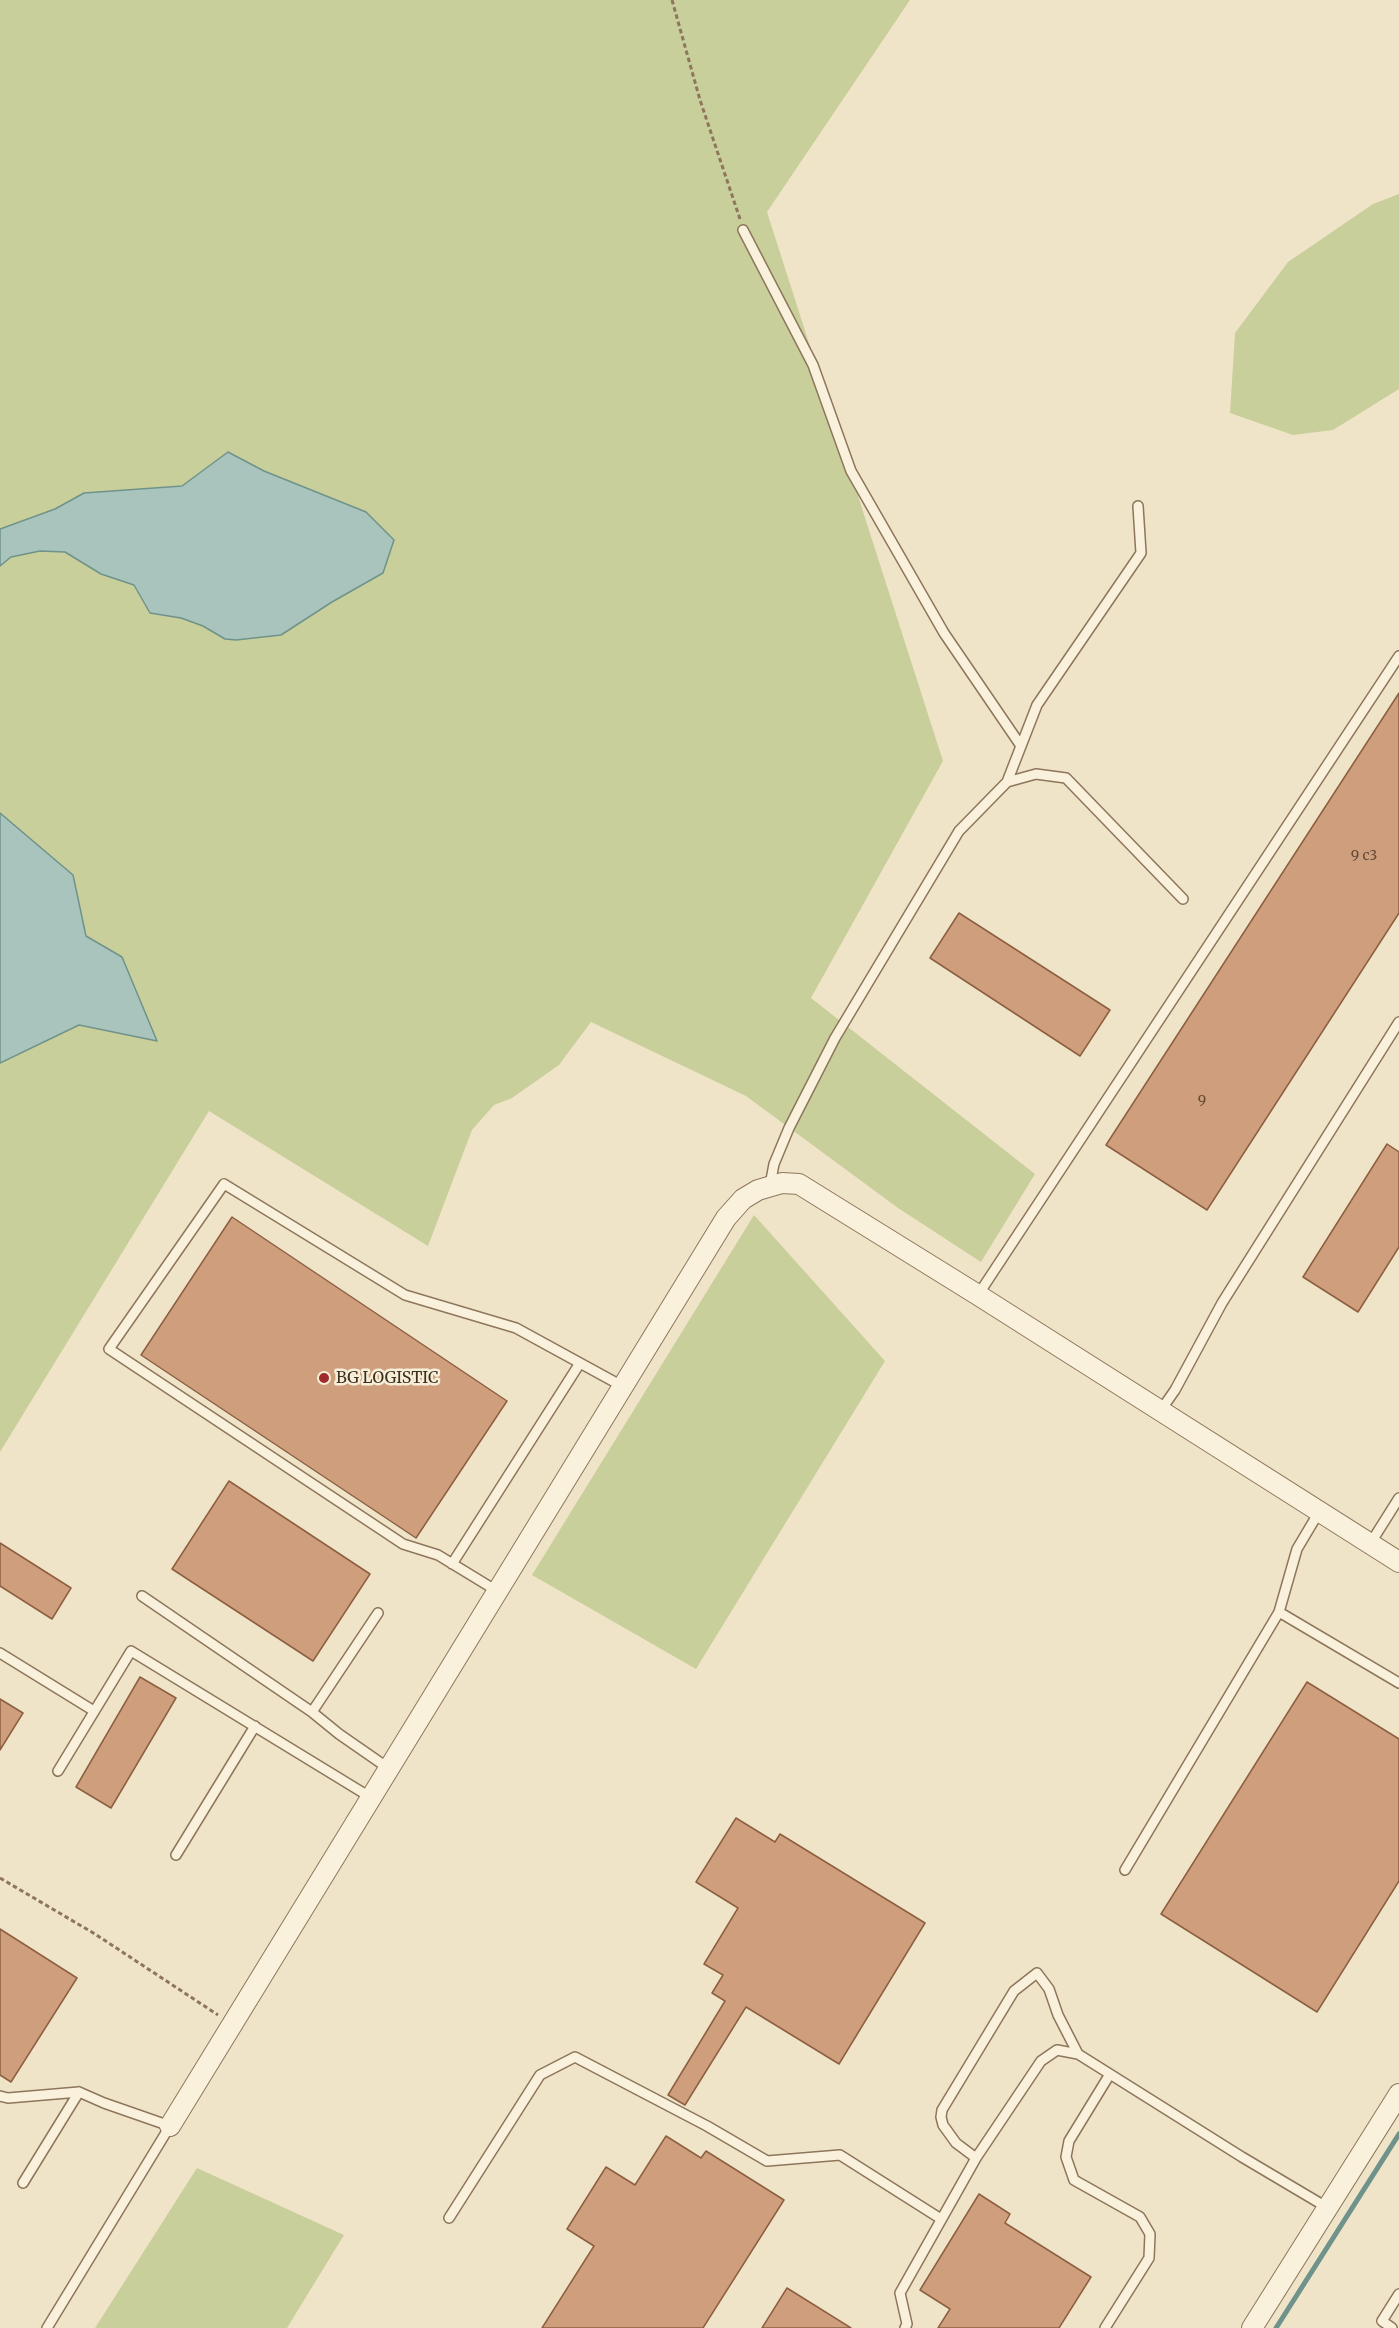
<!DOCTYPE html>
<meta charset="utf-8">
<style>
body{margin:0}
canvas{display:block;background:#f0e4c8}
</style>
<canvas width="1399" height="2328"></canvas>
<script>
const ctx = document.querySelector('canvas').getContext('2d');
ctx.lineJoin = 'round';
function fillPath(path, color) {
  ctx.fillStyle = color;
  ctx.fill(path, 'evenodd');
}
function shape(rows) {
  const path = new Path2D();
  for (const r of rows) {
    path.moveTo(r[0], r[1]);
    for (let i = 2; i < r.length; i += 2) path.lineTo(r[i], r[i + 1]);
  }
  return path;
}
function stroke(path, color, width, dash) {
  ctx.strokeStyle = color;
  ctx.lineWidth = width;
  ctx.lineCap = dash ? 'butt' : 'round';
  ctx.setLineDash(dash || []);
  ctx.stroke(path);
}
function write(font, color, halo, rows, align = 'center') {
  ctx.font = font + ' Merriweather,serif';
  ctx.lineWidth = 5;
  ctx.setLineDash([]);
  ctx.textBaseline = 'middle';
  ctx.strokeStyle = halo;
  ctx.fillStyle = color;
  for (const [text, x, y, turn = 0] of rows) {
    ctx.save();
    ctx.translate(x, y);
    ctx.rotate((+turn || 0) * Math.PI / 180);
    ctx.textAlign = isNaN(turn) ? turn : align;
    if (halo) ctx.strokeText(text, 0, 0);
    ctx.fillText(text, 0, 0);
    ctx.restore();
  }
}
fillPath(shape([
 [0,0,910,0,767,212,943,761,811,998,1035,1174,981,1262,898,1208,746,1096,591,1022,559,1065,512,1098,494,1105,472,1130,428,1246,209,1111,0,1452,0,1063,79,1025,156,1041,122,958,86,936,73,875,0,813,0,566,11,557,40,551,65,551,101,574,134,585,150,613,181,618,203,626,225,639,281,635,332,602,383,573,264,471,228,452,182,486,84,493,55,509,0,529],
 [1399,194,1399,389,1333,430,1293,435,1230,413,1235,333,1288,262,1373,204],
 [754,1215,885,1361,696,1669,532,1575],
 [197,2168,344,2235,287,2328,95,2328]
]), '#c9cf9b');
const water = shape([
 [228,452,264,471,366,512,394,540,383,573,332,602,281,635,236,640,225,639,203,626,181,618,150,613,134,585,101,574,65,552,40,551,11,557,0,566,0,529,55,509,84,493,182,486,228,452],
 [0,813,73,875,86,936,122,957,157,1041,79,1025,0,1063,0,813]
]);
fillPath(water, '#a9c4bc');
stroke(water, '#6f938a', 1.5);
stroke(shape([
 [1276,2328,1399,2134]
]), '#6f938a', 5);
const building = shape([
 [1399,693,1399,913,1207,1210,1106,1145,1399,693],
 [959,913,1110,1010,1080,1056,930,958,959,913],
 [1387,1144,1399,1152,1399,1247,1358,1312,1303,1277,1387,1144],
 [232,1217,507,1401,416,1538,141,1355,232,1217],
 [229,1481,370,1574,313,1661,172,1569,229,1481],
 [0,1543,71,1588,52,1619,0,1586,0,1543],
 [140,1677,176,1698,111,1808,76,1787,140,1677],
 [1307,1682,1399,1739,1399,1881,1317,2012,1161,1914,1307,1682],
 [0,1699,23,1713,0,1750,0,1699],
 [736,1818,775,1842,780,1834,925,1923,839,2064,746,2007,685,2105,668,2095,725,2001,712,1993,723,1975,704,1964,738,1908,696,1882,736,1818],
 [0,1929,77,1978,11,2082,0,2075,0,1929],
 [666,2136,701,2158,706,2151,784,2200,703,2328,542,2328,594,2246,567,2229,606,2167,635,2185,666,2136],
 [979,2194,1010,2214,1005,2223,1091,2277,1059,2328,938,2328,950,2309,920,2290,979,2194],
 [787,2288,851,2328,762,2328,787,2288]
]);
fillPath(building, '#cf9f7d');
stroke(building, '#8d5f41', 1.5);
const service = shape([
 [743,230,813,365,851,471,944,633,1021,746],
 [1007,782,1037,705,1141,553,1138,506],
 [770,1185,774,1164,789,1128,835,1038,959,831,1007,782,1036,774,1066,778,1183,899],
 [978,1295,1399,656],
 [1161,1410,1175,1390,1222,1303,1399,1022],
 [1370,1544,1399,1498],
 [452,1564,580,1363],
 [497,1591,438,1555,403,1544,109,1349,224,1184,405,1295,516,1328,622,1386],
 [142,1596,312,1712,339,1734,388,1768],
 [1279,1612,1399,1683],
 [0,1653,94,1711],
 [312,1712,378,1613],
 [58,1771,131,1651,370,1797],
 [176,1855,255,1726],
 [1125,1870,1279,1612,1297,1549,1319,1512],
 [0,2096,8,2098,79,2092],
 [976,2158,956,2143,943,2125,941,2117,942,2110,1014,1991,1037,1973,1049,1989,1058,2015,1078,2054],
 [23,2183,79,2092,104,2103,170,2126,47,2328],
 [449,2218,540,2075,575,2057,707,2126,767,2161,840,2155,941,2219],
 [905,2328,907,2324,900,2293,976,2158,1041,2061,1057,2050,1078,2054,1242,2157,1328,2208],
 [1105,2328,1149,2258,1150,2234,1140,2217,1074,2180,1066,2157,1069,2141,1110,2074],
 [1392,2328,1382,2321,1399,2294]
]);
const minor = shape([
 [170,2126,726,1218,743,1199,758,1190,782,1183,799,1184,978,1295,1399,1562],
 [1252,2328,1399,2094]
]);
stroke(service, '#8d765c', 12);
stroke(minor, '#8d765c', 22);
stroke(shape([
 [672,0,700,100,740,219],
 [0,1878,95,1934,218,2015]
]), '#8d765c', 3, [4.5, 3]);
stroke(service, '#faf1dc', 9);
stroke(minor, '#faf1dc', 20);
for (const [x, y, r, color] of [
 [324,1378,6,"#9e2a2b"]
]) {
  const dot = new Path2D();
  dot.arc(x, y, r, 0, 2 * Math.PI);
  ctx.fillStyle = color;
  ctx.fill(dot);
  stroke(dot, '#f7eed8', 2);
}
write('14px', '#624a37', null, [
 ["9 с3",1364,856],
 ["9",1202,1101]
]);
write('16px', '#3d2e20', '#f7eed8', [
 ["BG LOGISTIC",336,1378]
], 'left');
</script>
